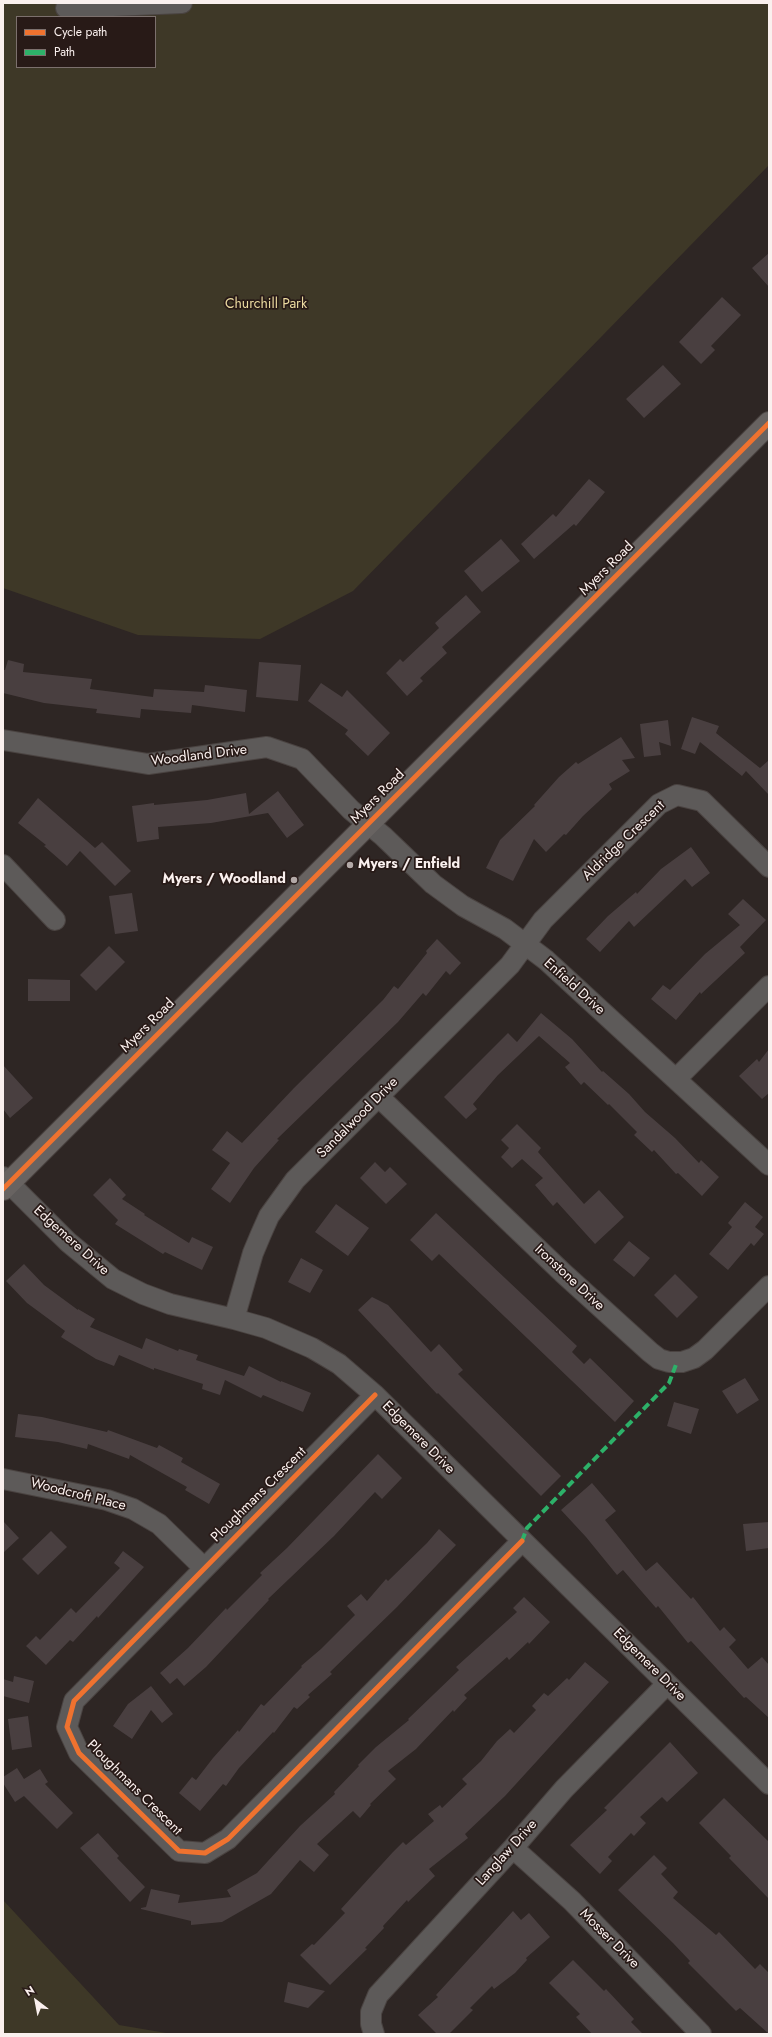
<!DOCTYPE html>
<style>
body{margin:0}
#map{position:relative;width:772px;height:2037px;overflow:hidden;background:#2e2624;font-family:Jost,sans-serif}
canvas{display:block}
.frame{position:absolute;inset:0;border:4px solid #faf0ee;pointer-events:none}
.legend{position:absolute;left:16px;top:16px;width:140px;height:52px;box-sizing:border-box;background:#281a17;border:1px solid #7c706d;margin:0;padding:5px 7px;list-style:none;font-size:12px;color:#faf0ee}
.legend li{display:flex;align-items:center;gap:8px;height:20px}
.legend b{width:20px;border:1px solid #7c706d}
.north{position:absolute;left:16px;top:1981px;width:40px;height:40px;-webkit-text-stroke:3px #281a17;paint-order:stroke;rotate:328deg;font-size:11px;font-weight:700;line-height:16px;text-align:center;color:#faf0ee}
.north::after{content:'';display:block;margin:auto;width:14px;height:18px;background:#faf0ee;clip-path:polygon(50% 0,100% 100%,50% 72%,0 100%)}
</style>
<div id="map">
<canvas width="772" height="2037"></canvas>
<div class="frame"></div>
<ul class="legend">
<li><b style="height:5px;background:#ef722f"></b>Cycle path</li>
<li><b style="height:5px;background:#2db169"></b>Path</li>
</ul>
<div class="north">N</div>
</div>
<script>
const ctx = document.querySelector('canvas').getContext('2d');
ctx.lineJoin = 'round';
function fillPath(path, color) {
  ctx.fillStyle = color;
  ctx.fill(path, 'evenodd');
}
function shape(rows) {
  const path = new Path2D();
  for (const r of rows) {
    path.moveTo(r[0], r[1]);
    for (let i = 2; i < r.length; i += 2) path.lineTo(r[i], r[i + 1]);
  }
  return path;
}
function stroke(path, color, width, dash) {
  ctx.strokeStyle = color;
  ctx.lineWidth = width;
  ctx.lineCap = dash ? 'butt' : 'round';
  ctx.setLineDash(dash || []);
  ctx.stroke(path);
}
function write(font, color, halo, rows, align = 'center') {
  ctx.font = font + ' Jost,sans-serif';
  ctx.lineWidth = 3.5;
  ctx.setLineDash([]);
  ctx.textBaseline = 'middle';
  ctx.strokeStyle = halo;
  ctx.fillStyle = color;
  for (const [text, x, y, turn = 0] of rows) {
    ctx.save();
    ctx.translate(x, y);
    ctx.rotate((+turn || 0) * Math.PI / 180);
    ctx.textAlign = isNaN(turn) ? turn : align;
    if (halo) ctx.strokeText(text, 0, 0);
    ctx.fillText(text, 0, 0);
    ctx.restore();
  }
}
fillPath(shape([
 [3,3,769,3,769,165,353,591,260,639,138,635,3,588],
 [17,17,155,17,155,67,17,67],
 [3,1900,119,2025,172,2034,3,2034]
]), '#3e3827');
fillPath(shape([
 [769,253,769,287,752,268],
 [722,297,741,315,711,346,715,350,701,364,679,342],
 [663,365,681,384,644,418,626,399],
 [589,479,605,492,576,526,574,524,534,559,521,544,553,514,556,517],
 [501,539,520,561,482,592,464,571],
 [466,595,481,612,442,647,447,653,420,678,423,681,407,696,386,673,400,659,403,662,439,628,435,623],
 [8,660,24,664,23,672,92,679,90,689,153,697,154,689,204,692,205,685,247,690,245,712,192,705,191,713,141,709,140,718,96,713,97,709,44,703,3,693,3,670,5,670],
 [259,662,301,665,298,701,256,697],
 [321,683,342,697,347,690,390,733,368,756,345,734,348,730,308,701],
 [692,717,719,726,716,733,760,768,769,760,769,795,746,771,742,776,700,742,695,754,681,749],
 [668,720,671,746,659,742,661,755,644,757,640,724],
 [621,737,635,758,622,760,630,771,609,784,612,789,583,816,566,835,564,834,546,852,534,839,513,881,486,868,500,840,535,806,534,805,559,777,576,762,578,764],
 [278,791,304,825,287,838,268,813,211,823,158,827,159,839,137,842,132,806,154,803,154,805,207,800,246,793,249,814],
 [38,798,95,848,102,842,131,871,115,886,80,851,67,866,44,846,46,845,18,823],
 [691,847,710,873,692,887,685,879,634,927,629,921,600,952,586,939,608,916,636,892,637,894,661,869],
 [132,893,138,931,115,934,109,896],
 [743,899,766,920,740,947,745,953,701,994,700,992,676,1020,651,999,663,985,670,990,705,954,740,925,728,914],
 [437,939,461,963,450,975,446,971,426,996,423,993,398,1022,277,1139,279,1140,254,1168,230,1203,211,1189,230,1163,212,1150,227,1131,242,1143,294,1088,383,1000,394,986,398,989,427,953,426,951],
 [109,946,125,962,96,991,80,975],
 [28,979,70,980,70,1001,28,1001],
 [541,1013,572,1039,602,1072,603,1071,629,1094,645,1112,675,1138,699,1163,701,1160,719,1177,702,1196,678,1173,676,1174,654,1150,652,1152,634,1135,637,1132,609,1104,608,1105,584,1082,581,1085,565,1067,570,1063,539,1036,498,1075,473,1104,477,1109,466,1119,444,1097,508,1033,517,1042],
 [769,1049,769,1093,762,1099,739,1076,757,1059,759,1062],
 [3,1065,33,1098,10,1118,3,1109],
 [517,1124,541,1148,538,1152,584,1204,599,1190,624,1217,595,1244,557,1202,553,1206,535,1185,543,1178,522,1159,512,1168,501,1157,509,1148,501,1140],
 [375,1162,385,1172,390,1167,407,1184,386,1204,360,1178],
 [110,1178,126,1195,122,1199,145,1214,144,1215,189,1243,192,1237,213,1247,202,1270,165,1252,163,1254,115,1224,118,1220,93,1195],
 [745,1202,763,1217,755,1227,764,1234,754,1246,751,1243,728,1270,709,1254,732,1227,728,1223],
 [336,1204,369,1228,348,1256,315,1232],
 [436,1213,577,1346,572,1352,584,1364,590,1358,634,1401,615,1422,439,1254,432,1261,410,1240],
 [629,1241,650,1258,634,1277,613,1260],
 [301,1258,323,1270,310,1293,288,1282],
 [24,1264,44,1285,78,1310,78,1309,95,1319,90,1327,142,1349,146,1338,178,1351,179,1349,198,1355,196,1360,244,1376,249,1366,281,1382,281,1381,311,1393,303,1412,263,1395,261,1398,225,1380,220,1395,202,1389,203,1384,154,1368,154,1370,119,1355,114,1366,96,1359,61,1337,65,1331,27,1303,6,1281],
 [675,1274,698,1297,677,1318,654,1295],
 [372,1297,388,1305,431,1352,439,1344,463,1370,458,1374,561,1476,541,1496,438,1393,437,1394,358,1310],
 [745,1378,759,1400,737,1414,722,1391],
 [674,1402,699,1409,691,1434,667,1426],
 [18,1414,42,1417,107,1432,108,1430,157,1448,159,1445,183,1458,181,1462,220,1484,209,1504,185,1490,187,1487,130,1455,129,1459,88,1444,87,1449,58,1442,15,1437],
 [378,1454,402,1478,382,1499,375,1492,334,1536,268,1599,269,1600,206,1667,184,1686,177,1678,170,1684,160,1673,188,1648,226,1608,227,1610,262,1575,260,1573,287,1548],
 [592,1483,616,1511,605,1520,646,1571,657,1562,691,1599,693,1597,720,1631,724,1627,736,1640,729,1647,748,1669,762,1657,769,1665,769,1718,746,1697,744,1698,691,1641,688,1643,658,1606,656,1608,623,1570,617,1575,586,1537,561,1510],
 [3,1521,19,1538,3,1553],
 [769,1522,769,1548,746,1551,743,1524],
 [439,1529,456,1545,397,1607,330,1672,332,1674,308,1695,310,1697,297,1709,294,1707,274,1733,273,1732,239,1768,226,1786,223,1784,200,1811,179,1793,192,1777,196,1780,213,1758,238,1730,239,1732,261,1704,264,1706,302,1667,301,1666,321,1649,355,1615,347,1606,361,1594,367,1601,386,1579,388,1581,427,1543],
 [51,1531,67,1547,38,1575,22,1559],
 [123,1551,144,1567,98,1618,97,1616,73,1642,70,1640,46,1665,26,1646,36,1636,40,1640,71,1608,76,1613,120,1568,114,1563],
 [524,1597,550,1622,529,1644,528,1642,509,1660,507,1657,464,1695,467,1698,454,1712,453,1710,416,1749,388,1771,396,1779,370,1804,371,1805,360,1818,353,1811,317,1844,329,1855,314,1872,300,1860,271,1894,222,1922,191,1925,191,1921,141,1909,141,1908,146,1907,151,1889,180,1895,178,1903,231,1897,227,1890,257,1873,300,1826,335,1794,334,1792,359,1766,358,1765,376,1747,409,1720,408,1719,459,1670,456,1667,517,1612,513,1608],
 [585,1662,609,1682,505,1796,465,1834,468,1838,429,1869,435,1876,408,1902,407,1900,383,1926,384,1928,365,1948,367,1949,330,1985,300,1955,312,1944,314,1945,345,1913,341,1909,393,1852,403,1842,406,1845,434,1821,428,1814,440,1805,442,1808,467,1784,462,1779,481,1761,497,1741,510,1729,514,1733,536,1710,532,1706,544,1693,548,1696,567,1678,569,1680],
 [14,1676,34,1681,29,1703,3,1696,3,1679,13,1682],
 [151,1686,173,1714,162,1723,151,1710,132,1739,113,1726,128,1704],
 [28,1716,32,1747,12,1750,8,1719],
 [670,1742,698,1773,667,1802,662,1797,640,1817,646,1823,634,1836,631,1833,608,1857,612,1861,600,1874,570,1845,607,1810,604,1808],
 [17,1768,24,1779,40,1769,48,1782,45,1784,73,1813,57,1829,24,1796,15,1802,3,1783,3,1777],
 [724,1798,769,1842,769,1899,729,1858,731,1856,699,1823],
 [98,1833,119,1856,117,1858,145,1887,130,1902,80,1848],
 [654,1855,667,1868,661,1874,678,1892,673,1898,716,1935,719,1932,755,1969,760,1964,769,1973,769,2034,740,2008,736,2011,688,1963,690,1961,673,1943,618,1890],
 [513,1911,521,1920,529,1913,550,1937,526,1958,527,1960,515,1973,494,1989,492,1986,470,2008,473,2010,449,2034,437,2034,418,2015,438,1997,436,1995],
 [573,1960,604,1991,606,1989,634,2019,631,2022,643,2034,592,2034,576,2017,580,2014,549,1983],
 [288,1982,325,1991,308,2008,284,2002]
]), '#493f40');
const minor = shape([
 [66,8,182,3],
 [3,740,148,764,267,747,302,759,351,810,383,836,433,884,463,906,505,929,546,960,769,1165],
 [3,865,55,920],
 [676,1079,769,986],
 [379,1097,563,1273,650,1352,659,1359,669,1362,682,1362,694,1358,705,1350,769,1286],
 [3,1177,68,1242,113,1279,143,1294,170,1304,234,1319,266,1328,312,1348,339,1364,375,1395,769,1784],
 [234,1319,253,1253,261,1234,269,1216,295,1180,510,965,543,920,659,804,677,795,702,801,769,867],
 [375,1395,74,1701,67,1727,79,1753,179,1851,205,1853,228,1839,522,1541],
 [3,1479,107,1500,133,1509,159,1524,204,1568],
 [513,1848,572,1901,701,2034],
 [374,2034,371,2024,371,2012,378,1995,513,1848,564,1789,667,1684]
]);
const major = shape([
 [3,1189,769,423]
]);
stroke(minor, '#4a4341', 22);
stroke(major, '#4a4341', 24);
stroke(minor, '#5d5a59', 20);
stroke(major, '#686361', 22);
stroke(shape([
 [522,1541,527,1528,669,1383,677,1362]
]), '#2db169', 4, [8, 4]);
stroke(shape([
 [3,1189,769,423],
 [375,1395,74,1701,67,1727,79,1753,179,1851,205,1853,228,1839,522,1541]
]), '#ef722f', 5);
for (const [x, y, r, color] of [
 [350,865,4,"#b3a9a7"],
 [294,880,4,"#b3a9a7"]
]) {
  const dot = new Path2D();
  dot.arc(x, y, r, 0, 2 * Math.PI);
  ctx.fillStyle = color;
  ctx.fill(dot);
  stroke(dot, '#281a17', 1.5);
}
write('14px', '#ecdba1', '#281a17', [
 ["Churchill Park",266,305]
]);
write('14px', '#faf0ee', '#281a17', [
 ["Myers Road",607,569,-45],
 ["Woodland Drive",199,756,-7],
 ["Myers Road",378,797,-45],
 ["Aldridge Crescent",624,841,-44],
 ["Enfield Drive",574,987,42],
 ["Myers Road",148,1026,-45],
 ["Sandalwood Drive",358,1118,-45],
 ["Edgemere Drive",71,1241,42],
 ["Ironstone Drive",569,1278,43],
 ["Edgemere Drive",418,1438,45],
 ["Woodcroft Place",78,1495,14],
 ["Ploughmans Crescent",259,1495,-45],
 ["Edgemere Drive",649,1665,45],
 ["Ploughmans Crescent",134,1788,45],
 ["Langlaw Drive",507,1853,-48],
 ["Mosser Drive",609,1939,45]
]);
write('bold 14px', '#faf0ee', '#281a17', [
 ["Myers / Enfield",358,865],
 ["Myers / Woodland",286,880,"right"]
], 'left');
</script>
